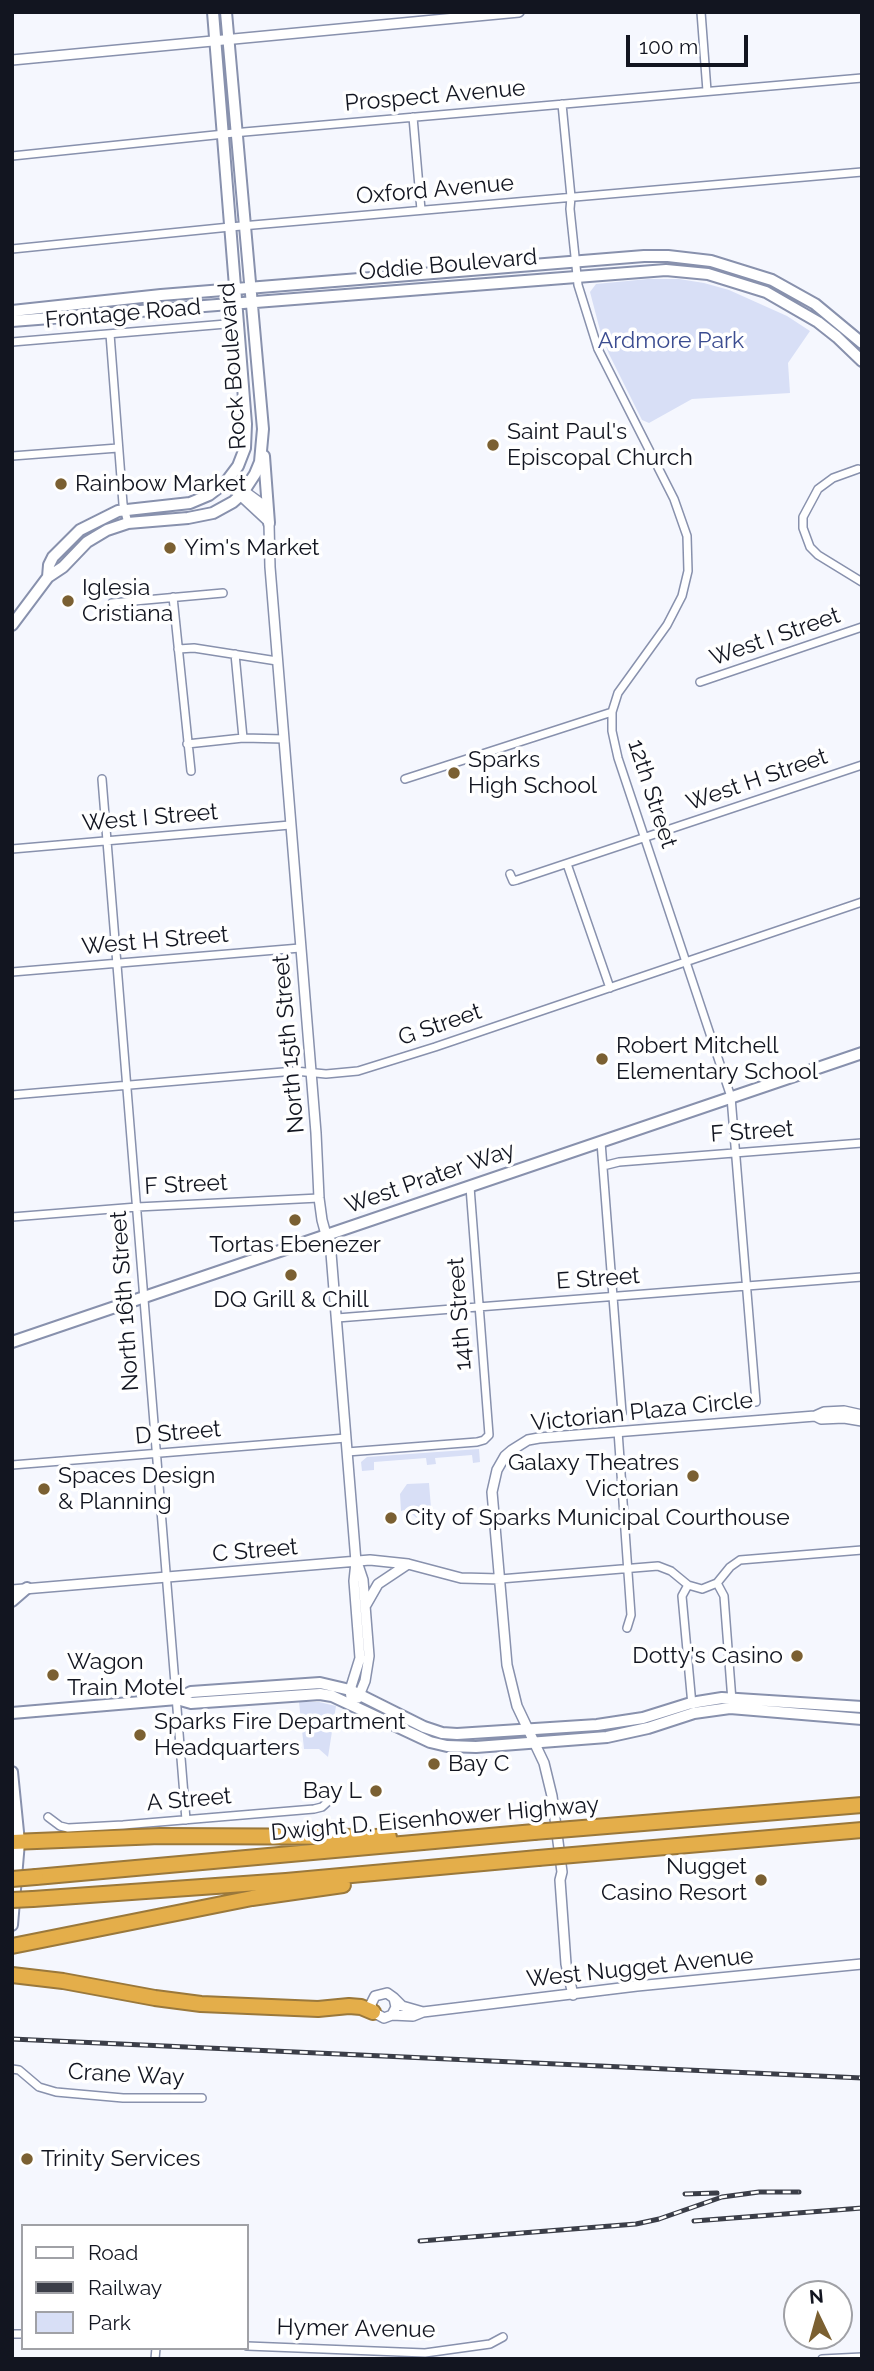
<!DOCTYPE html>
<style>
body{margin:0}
#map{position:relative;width:874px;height:2371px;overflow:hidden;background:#f5f7fe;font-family:Raleway,sans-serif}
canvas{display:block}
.frame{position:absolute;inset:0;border:14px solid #121520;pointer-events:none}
.legend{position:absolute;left:21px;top:2224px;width:228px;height:126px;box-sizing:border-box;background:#fff;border:2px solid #a0a1a6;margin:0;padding:9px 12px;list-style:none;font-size:21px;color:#121520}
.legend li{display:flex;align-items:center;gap:14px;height:35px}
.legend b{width:35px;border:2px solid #a0a1a6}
.north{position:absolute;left:783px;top:2280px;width:70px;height:70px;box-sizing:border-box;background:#fff;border:2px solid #a0a1a6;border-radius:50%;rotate:355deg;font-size:19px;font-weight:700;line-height:28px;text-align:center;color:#121520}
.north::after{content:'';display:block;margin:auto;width:24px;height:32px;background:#7b6032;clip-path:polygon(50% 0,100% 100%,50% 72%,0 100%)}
.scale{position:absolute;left:626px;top:35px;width:122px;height:32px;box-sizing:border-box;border:4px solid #121520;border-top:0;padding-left:9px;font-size:21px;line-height:24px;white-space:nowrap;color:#121520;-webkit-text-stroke:5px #fff;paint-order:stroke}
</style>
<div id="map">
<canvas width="874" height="2371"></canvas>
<div class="frame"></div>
<ul class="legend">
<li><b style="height:9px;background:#fff"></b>Road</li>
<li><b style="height:9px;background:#3b3e48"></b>Railway</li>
<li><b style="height:19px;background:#d8dff6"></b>Park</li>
</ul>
<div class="north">N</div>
<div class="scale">100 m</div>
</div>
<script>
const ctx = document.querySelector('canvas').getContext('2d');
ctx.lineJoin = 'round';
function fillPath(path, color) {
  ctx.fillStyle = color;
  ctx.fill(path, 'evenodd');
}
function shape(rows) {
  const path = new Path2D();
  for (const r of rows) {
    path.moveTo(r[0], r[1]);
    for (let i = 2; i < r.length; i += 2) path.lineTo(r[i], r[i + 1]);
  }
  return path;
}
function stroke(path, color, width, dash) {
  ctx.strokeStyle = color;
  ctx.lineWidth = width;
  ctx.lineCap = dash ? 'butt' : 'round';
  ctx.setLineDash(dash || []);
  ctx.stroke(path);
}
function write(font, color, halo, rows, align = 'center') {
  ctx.font = font + ' Raleway,sans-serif';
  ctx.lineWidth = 7;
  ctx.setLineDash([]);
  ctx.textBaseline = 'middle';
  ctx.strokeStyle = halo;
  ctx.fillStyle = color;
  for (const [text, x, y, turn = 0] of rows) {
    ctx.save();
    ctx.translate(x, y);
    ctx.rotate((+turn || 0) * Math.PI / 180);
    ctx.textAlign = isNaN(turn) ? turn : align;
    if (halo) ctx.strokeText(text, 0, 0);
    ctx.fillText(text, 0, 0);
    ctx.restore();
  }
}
fillPath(shape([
 [648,279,679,279,704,283,729,290,787,316,810,331,788,363,790,393,692,399,649,423,642,420,609,354,601,334,590,292,596,284],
 [479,1449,480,1462,473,1463,472,1455,435,1458,436,1464,427,1465,426,1458,374,1462,374,1470,362,1471,361,1462,367,1457],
 [429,1483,431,1508,420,1521,412,1514,411,1516,404,1510,401,1511,400,1494,407,1484],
 [299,1702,319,1702,336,1706,328,1757,319,1749,304,1749]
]), '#d8dff6');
const minor = shape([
 [701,12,707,91],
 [562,104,571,197,570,209,578,285,598,349,674,499,687,536,688,571,682,596,667,625,618,693,612,712,612,731,618,758,731,1097,756,1402],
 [413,117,421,210],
 [12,156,244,132,862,78],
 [12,249,230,227,862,172],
 [110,334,123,504,128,523],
 [12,342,238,323],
 [12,456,118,448],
 [858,469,833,478,818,489,803,517,803,528,810,547,818,555,862,582],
 [173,597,191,771],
 [112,603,223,593],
 [178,649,194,648,277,661],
 [235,654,243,738],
 [700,682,862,627],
 [187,744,243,738,284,739],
 [102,779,186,1820],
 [405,779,612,712],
 [12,849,290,825],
 [567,864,610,988],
 [510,874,513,881,517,880,862,765],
 [12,972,300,948],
 [12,1095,295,1071,326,1074,358,1071,435,1047,862,902],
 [601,1142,622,1413],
 [603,1166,619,1162,862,1143],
 [12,1217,137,1207,319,1198],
 [337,1318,862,1277],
 [618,1431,631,1615,627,1628],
 [347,1452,477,1442,484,1440,489,1435,470,1187],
 [12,1465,346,1438],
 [500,1579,658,1566,671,1571,688,1585,702,1589,717,1583,730,1567,740,1560,862,1550],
 [717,1583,724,1596,732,1701],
 [688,1585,682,1596,692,1705],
 [48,1817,60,1826,68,1828,123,1825,314,1809,322,1807,333,1797],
 [12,2069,19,2070,39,2087,56,2092,123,2098,202,2098],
 [12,2334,23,2334],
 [247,2346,425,2353,490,2344,503,2337],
 [155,2359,156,2348],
 [822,2359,862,2357]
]);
const tertiary = shape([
 [12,60,519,12],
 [226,482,268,521],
 [242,494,248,494,263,505,269,523,270,567,316,1133,319,1198,322,1220,331,1253,356,1562,354,1581,360,1658,350,1690,352,1705],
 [815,1416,821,1419,844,1418,862,1421],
 [12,1590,370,1560,408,1564,461,1578,500,1579],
 [366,1605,378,1584,408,1564],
 [358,1698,365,1681,369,1656,363,1580,358,1565],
 [573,1995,566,1964,560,1880,562,1872,552,1796,544,1763,517,1706,507,1665,492,1492,497,1470,505,1456,512,1450,528,1440,539,1438,815,1416,824,1412,844,1411,862,1415],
 [394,1998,402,2006,423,2012],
 [392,2015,396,2007,394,1998,387,1993,375,1996,371,2004,373,2012,384,2018,392,2015,413,2016,423,2012,637,1986,862,1964]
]);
const secondary = shape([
 [12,311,161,295,644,256,668,256,711,261,772,280,815,304,862,343],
 [12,321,666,270,708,274,766,292,818,322,837,337,862,361],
 [264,456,269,523],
 [48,577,49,565,53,557,80,530,118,511,190,503,209,495,226,482,238,466,245,448,246,424,213,12],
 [12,625,48,577,63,567,87,542,107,530,128,523,188,518,213,513,233,502,242,494,255,474,260,462,263,429,226,12],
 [12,1342,862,1053],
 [12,1601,27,1588],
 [177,1699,191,1692,320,1683,350,1690,424,1727,442,1733,457,1734,597,1725,643,1718,691,1703,722,1698,862,1707],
 [12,1713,177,1699,191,1703,320,1694,332,1696,430,1742,447,1746,476,1747,607,1737,648,1728,694,1713,730,1708,862,1719],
 [12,1772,19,1842,12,1925]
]);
const motorway = shape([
 [12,1842,160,1836,389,1837],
 [36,1877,534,1832],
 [33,1899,286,1881,538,1858],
 [12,1946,252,1898,343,1885],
 [12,1975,63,1981,155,1998,201,2004,318,2009,349,2006,361,2007,373,2012]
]);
stroke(minor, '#8891ad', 10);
stroke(tertiary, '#8891ad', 12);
stroke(secondary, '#8891ad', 14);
stroke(motorway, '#9a783b', 18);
stroke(minor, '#fff', 7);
stroke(tertiary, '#fff', 9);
stroke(secondary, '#fff', 10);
stroke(motorway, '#e4ae4a', 14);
const rail = shape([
 [12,2039,862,2078],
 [685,2194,717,2193],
 [694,2221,862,2208],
 [420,2241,636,2224,659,2219,722,2197,759,2192,799,2192]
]);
stroke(rail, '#3b3e48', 5);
stroke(rail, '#fff', 2.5, [8]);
const motorwayBridge = shape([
 [534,1832,862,1805],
 [538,1858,862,1830],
 [12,1879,36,1877],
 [12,1900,33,1899]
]);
stroke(motorwayBridge, '#9a783b', 18, []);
stroke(motorwayBridge, '#e4ae4a', 14);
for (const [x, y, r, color] of [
 [493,445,7,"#7b6032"],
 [61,484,7,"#7b6032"],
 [170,548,7,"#7b6032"],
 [68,601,7,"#7b6032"],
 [454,773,7,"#7b6032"],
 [602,1059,7,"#7b6032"],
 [295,1220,7,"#7b6032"],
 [291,1275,7,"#7b6032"],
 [693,1476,7,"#7b6032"],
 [44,1489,7,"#7b6032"],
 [391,1518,7,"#7b6032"],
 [797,1656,7,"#7b6032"],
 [53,1675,7,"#7b6032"],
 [140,1735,7,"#7b6032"],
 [434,1764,7,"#7b6032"],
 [376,1791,7,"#7b6032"],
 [761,1880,7,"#7b6032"],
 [27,2159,7,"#7b6032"]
]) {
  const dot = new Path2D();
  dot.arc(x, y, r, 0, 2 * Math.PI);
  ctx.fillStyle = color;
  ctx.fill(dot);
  stroke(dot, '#fff', 2.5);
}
write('23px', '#121520', '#fff', [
 ["Prospect Avenue",435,96,-5],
 ["Oxford Avenue",435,190,-5],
 ["Oddie Boulevard",448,265,-5],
 ["Frontage Road",123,314,-5],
 ["Rock Boulevard",233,366,-94],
 ["West I Street",775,637,-19],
 ["West H Street",757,780,-19],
 ["12th Street",652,794,72],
 ["West I Street",150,818,-5],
 ["West H Street",155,941,-5],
 ["G Street",440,1025,-19],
 ["North 15th Street",289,1044,-95],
 ["F Street",752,1132,-4],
 ["West Prater Way",430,1178,-19],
 ["F Street",186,1185,-3],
 ["E Street",598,1279,-4],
 ["North 16th Street",125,1301,-94],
 ["14th Street",460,1314,-94],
 ["Victorian Plaza Circle",642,1412,-6],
 ["D Street",178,1433,-5],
 ["C Street",255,1551,-5],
 ["A Street",189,1800,-5],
 ["Dwight D. Eisenhower Highway",435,1819,-5],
 ["West Nugget Avenue",640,1968,-6],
 ["Crane Way",126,2075,3],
 ["Hymer Avenue",356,2329,1]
]);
write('23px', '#3c4d91', '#fff', [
 ["Ardmore Park",671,341]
]);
write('23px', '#121520', '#fff', [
 ["Saint Paul's",507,432],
 ["Episcopal Church",507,458],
 ["Rainbow Market",75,484],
 ["Yim's Market",184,548],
 ["Iglesia",82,588],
 ["Cristiana",82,614],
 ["Sparks",468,760],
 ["High School",468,786],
 ["Robert Mitchell",616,1046],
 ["Elementary School",616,1072],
 ["Tortas Ebenezer",295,1245,"center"],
 ["DQ Grill & Chill",291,1300,"center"],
 ["Galaxy Theatres",679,1463,"right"],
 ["Victorian",679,1489,"right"],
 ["Spaces Design",58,1476],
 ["& Planning",58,1502],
 ["City of Sparks Municipal Courthouse",405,1518],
 ["Dotty's Casino",783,1656,"right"],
 ["Wagon",67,1662],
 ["Train Motel",67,1688],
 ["Sparks Fire Department",154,1722],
 ["Headquarters",154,1748],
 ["Bay C",448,1764],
 ["Bay L",362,1791,"right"],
 ["Nugget",747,1867,"right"],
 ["Casino Resort",747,1893,"right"],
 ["Trinity Services",41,2159]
], 'left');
</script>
